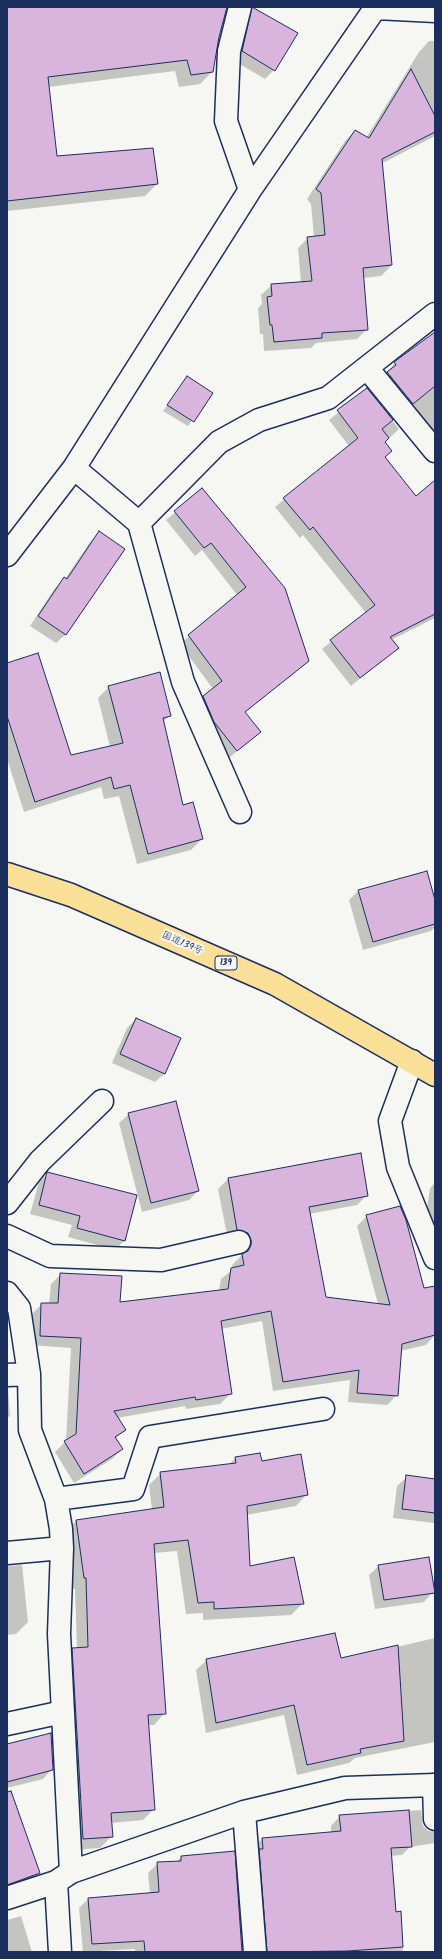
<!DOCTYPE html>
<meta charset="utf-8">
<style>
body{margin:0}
#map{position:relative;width:442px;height:1959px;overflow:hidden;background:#f6f6f2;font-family:Kalam,sans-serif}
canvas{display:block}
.frame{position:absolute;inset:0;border:8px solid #1b2f5e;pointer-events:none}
</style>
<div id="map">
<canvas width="442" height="1959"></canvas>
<div class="frame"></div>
</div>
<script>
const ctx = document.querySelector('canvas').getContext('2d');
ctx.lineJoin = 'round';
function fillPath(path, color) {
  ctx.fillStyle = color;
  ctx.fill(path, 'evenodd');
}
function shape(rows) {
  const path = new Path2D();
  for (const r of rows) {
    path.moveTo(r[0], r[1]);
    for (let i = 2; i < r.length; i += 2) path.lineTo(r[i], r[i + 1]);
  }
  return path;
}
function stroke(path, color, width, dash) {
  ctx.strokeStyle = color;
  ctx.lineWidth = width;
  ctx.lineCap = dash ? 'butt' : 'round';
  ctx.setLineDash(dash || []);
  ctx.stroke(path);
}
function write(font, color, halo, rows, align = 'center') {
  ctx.font = font + ' Kalam,"Klee One",sans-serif';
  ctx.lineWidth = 4;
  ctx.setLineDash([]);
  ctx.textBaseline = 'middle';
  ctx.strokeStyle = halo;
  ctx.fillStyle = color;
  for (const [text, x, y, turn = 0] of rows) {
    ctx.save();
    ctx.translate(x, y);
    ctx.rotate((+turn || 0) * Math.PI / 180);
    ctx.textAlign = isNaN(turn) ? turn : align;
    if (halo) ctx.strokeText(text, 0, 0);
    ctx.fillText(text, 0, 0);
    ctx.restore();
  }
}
fillPath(shape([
 [7,7,227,7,218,37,212,72,200,84,179,87,175,71,48,87,56,157,157,184,145,196,7,211],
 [252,22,274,70,265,79,233,60,236,49],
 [429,41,435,41,435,136,381,164,391,266,381,276,363,278,367,329,357,339,316,343,311,348,264,351,263,334,260,334,258,308,262,304,261,295,272,285,301,283,298,248,308,238,314,237,311,204,307,199,345,141,355,131,366,138,419,52],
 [435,333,435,439,379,382,395,363],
 [187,377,212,393,188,426,163,411],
 [367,389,399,429,384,443,391,451,384,458,416,498,435,482,435,618,391,640,397,648,351,686,322,649,366,613,303,535,300,538,275,507,349,446,329,420],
 [202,490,308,661,244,713,259,732,228,759,195,706,213,689,180,644,238,596,202,550,195,556,166,520],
 [99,532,66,634,56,643,30,626,55,588,65,579,90,542],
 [7,664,71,757,110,747,98,698,109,687,170,715,163,722,182,806,202,839,191,850,137,864,119,796,104,799,101,787,24,812,7,759],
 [358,891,435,903,435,927,431,931,363,950,349,900],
 [136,1019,165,1073,155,1082,112,1063,127,1028],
 [129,1114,198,1191,189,1200,142,1212,119,1123],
 [360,1154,367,1195,357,1205,309,1214,325,1297,378,1304,357,1226,367,1216,435,1332,435,1335,426,1345,400,1351,397,1395,387,1405,348,1402,350,1380,273,1391,262,1321,221,1329,230,1394,220,1404,186,1409,185,1406,117,1418,125,1430,115,1439,122,1449,112,1459,74,1483,55,1452,66,1441,71,1348,30,1345,32,1314,42,1304,49,1304,51,1284,61,1274,119,1303,219,1291,221,1279,233,1269,232,1265,241,1256,242,1250,228,1240,218,1189,228,1179],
 [48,1173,124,1241,115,1250,68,1237,72,1225,30,1214,39,1182],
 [435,1183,435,1223,425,1222,430,1188],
 [8,1388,10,1416,7,1418,7,1389],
 [235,1458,261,1462,307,1494,296,1506,246,1515,249,1568,302,1604,291,1615,203,1620,203,1613,186,1614,177,1551,154,1553,165,1713,154,1725,148,1725,154,1809,143,1820,111,1823,112,1836,100,1848,72,1850,61,1660,73,1649,77,1649,75,1589,73,1589,65,1532,76,1521,152,1510,149,1485,161,1473,229,1465],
 [407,1477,435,1480,434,1523,393,1518,397,1486],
 [22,1565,28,1622,16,1634,7,1635,7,1566],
 [379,1566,433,1592,424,1602,375,1609,369,1575],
 [435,1638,435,1742,355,1758,349,1763,297,1775,284,1715,206,1733,196,1670,207,1660,340,1660],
 [7,1745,52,1769,43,1779,7,1788],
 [421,1810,423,1826,428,1831,435,1832,435,1843,410,1847,402,1855,390,1856,395,1913,400,1912,403,1952,258,1952,253,1848,262,1839,331,1833,331,1826,340,1816],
 [7,1841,39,1873,29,1882,7,1890],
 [181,1857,241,1952,135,1952,135,1949,83,1952,79,1908,88,1899,150,1894,148,1873,158,1863,175,1863],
 [21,1916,32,1952,7,1952,7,1920]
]), '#0003');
const building = shape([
 [7,7,227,7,219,37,213,72,191,75,187,60,48,77,57,156,153,148,158,184,7,201,7,7],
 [252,7,298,33,275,71,242,51,252,7],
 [411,69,435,116,435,132,382,159,392,265,363,268,368,330,322,333,322,338,274,342,272,325,270,325,267,297,272,296,271,284,312,281,307,237,325,235,321,193,316,189,355,130,369,138,411,69],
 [435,332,435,386,413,404,387,372,396,365,394,362,435,332],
 [187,376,213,393,194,422,167,405,187,376],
 [367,388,393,420,382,429,389,438,385,442,392,451,385,457,416,496,435,480,435,614,390,637,399,648,360,678,330,640,375,605,313,527,310,530,283,498,358,438,337,410,367,388],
 [202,488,285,588,309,661,245,712,261,732,237,751,214,722,203,696,222,681,188,635,246,587,211,543,204,548,174,511,202,488],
 [99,531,125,549,66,635,38,616,64,577,67,579,99,531],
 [38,653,71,755,123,743,108,686,160,672,171,716,163,718,183,805,193,802,203,839,148,854,130,785,114,789,111,777,35,802,7,716,7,663,38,653],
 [427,871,435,900,435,924,373,942,358,890,427,871],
 [136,1018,181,1038,165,1074,120,1054,136,1018],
 [176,1101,199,1191,151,1203,128,1113,176,1101],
 [361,1153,368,1196,309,1207,326,1297,390,1305,366,1215,400,1206,406,1220,424,1288,435,1286,435,1335,402,1344,398,1396,357,1393,359,1370,283,1382,271,1311,221,1321,232,1394,196,1400,195,1397,114,1411,126,1430,115,1437,123,1449,84,1474,64,1441,76,1434,81,1338,40,1336,41,1303,58,1303,60,1273,122,1276,120,1302,228,1289,231,1268,244,1265,242,1254,248,1251,251,1245,251,1240,248,1233,237,1230,228,1178,361,1153],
 [47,1172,137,1195,125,1241,77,1228,80,1216,39,1205,47,1172],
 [260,1453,262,1461,301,1454,308,1495,247,1506,250,1566,294,1557,304,1604,214,1609,214,1602,198,1603,188,1540,154,1544,166,1714,148,1715,155,1810,111,1813,113,1837,83,1839,72,1648,88,1647,86,1578,84,1578,76,1520,164,1507,160,1472,236,1463,235,1457,260,1453],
 [406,1475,435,1479,435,1513,402,1509,406,1475],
 [429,1557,435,1593,384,1600,378,1565,429,1557],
 [335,1633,341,1658,398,1645,404,1741,360,1749,361,1753,307,1765,294,1705,216,1723,206,1659,335,1633],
 [51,1733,53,1770,7,1782,7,1744,51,1733],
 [11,1791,40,1873,7,1885,7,1792,11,1791],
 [409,1810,412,1847,391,1848,396,1912,401,1911,403,1947,348,1951,267,1952,259,1849,263,1849,262,1838,341,1831,339,1815,409,1810],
 [235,1851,242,1952,145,1952,144,1941,92,1944,88,1898,159,1892,157,1862,181,1861,181,1856,235,1851]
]);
fillPath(building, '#d9b4dd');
stroke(building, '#1b2f5e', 1);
const minor = shape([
 [240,7,229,51,226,121,250,190],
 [376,8,435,11],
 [367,368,435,451],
 [74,468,139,523,183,682,240,812],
 [139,523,219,442,259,420,328,398,435,314],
 [7,555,74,468,250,190,376,7],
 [412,1061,390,1121,398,1167,435,1258],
 [7,1203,40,1161,102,1101],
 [7,1236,50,1256,161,1260,239,1242],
 [7,1293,19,1308,29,1374,30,1430,56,1499,61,1529,62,1548,7,1553],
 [7,1375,29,1374],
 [56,1499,133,1489,150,1437,323,1409],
 [62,1548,59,1634,71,1872],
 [7,1724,63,1712],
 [434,1785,435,1819],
 [244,1812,255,1952],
 [56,1882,60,1952],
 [7,1898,56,1882,71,1872,244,1812,345,1788,435,1785]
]);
const highway = shape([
 [7,874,71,895,275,984,435,1075]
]);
stroke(minor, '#1b2f5e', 25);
stroke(highway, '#1b2f5e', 25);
stroke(minor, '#f6f6f2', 22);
stroke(highway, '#fadf96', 22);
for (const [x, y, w] of [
 [226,963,22]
]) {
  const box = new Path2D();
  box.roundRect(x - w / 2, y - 7, w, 14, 3);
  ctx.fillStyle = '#f6f6f2';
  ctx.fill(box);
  stroke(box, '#1b2f5e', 1);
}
write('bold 9px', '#1b2f5e', null, [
 ["139",226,963]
]);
write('10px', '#1b2f5e', '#f6f6f2', [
 ["国道139号",182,944,24]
]);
</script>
